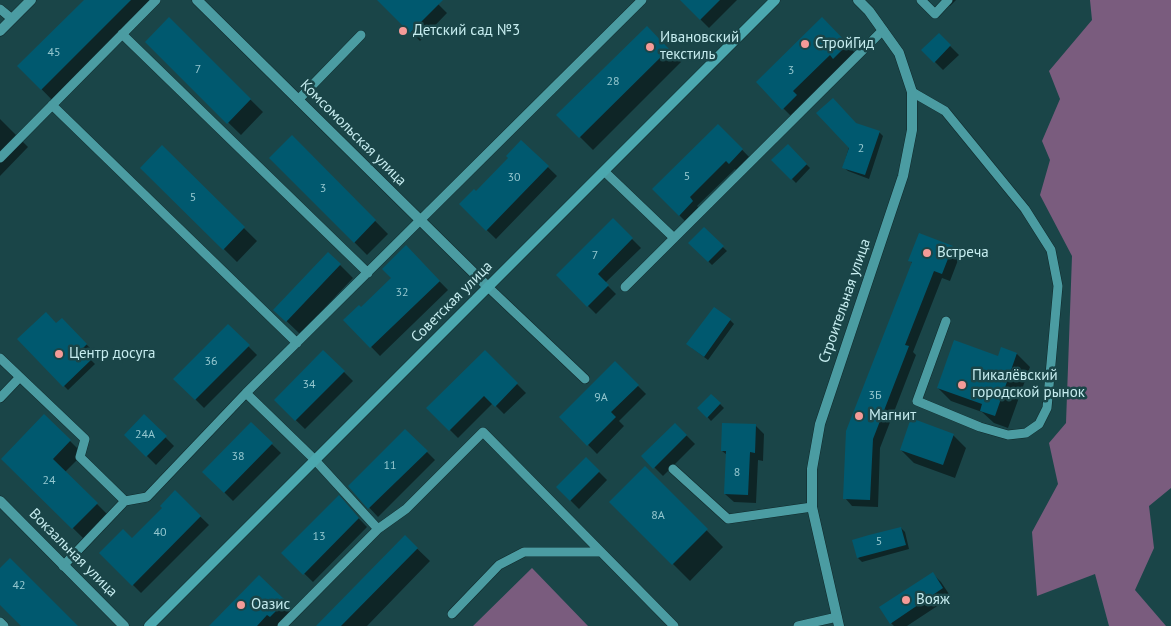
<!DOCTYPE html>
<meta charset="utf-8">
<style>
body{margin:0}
canvas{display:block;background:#1a4548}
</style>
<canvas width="1171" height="626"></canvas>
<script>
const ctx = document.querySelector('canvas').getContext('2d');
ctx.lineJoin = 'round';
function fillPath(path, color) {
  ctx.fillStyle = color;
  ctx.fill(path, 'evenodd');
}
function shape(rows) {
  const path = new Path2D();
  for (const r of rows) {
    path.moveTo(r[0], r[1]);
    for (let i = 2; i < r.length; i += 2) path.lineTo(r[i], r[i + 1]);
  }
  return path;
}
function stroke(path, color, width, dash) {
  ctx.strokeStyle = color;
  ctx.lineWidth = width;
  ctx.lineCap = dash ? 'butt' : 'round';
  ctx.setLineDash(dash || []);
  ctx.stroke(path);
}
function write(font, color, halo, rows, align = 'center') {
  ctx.font = font + ' "PT Sans",sans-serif';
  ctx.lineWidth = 5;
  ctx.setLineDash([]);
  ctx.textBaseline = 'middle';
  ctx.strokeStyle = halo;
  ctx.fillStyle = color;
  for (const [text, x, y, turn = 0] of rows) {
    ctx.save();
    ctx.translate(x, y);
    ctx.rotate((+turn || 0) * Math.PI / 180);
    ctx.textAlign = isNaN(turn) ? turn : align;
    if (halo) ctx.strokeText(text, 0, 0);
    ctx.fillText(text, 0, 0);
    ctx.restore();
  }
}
fillPath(shape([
 [1090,0,1171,0,1171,488,1149,506,1154,548,1135,590,1166,626,1109,626,1095,574,1037,596,1032,532,1058,484,1049,443,1066,423,1072,256,1040,195,1050,160,1042,141,1060,99,1049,71,1092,20],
 [532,568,588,626,473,626]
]), '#7a5c7e');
fillPath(shape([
 [86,0,150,0,54,102,19,66],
 [379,0,434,0,447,13,420,41],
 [681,0,737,0,709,28],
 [944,0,956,0,950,6],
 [169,19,263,112,241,135,146,42],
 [822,19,860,58,796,121,757,82],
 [647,27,681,62,593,150,558,115],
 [939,35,959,55,943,70,923,50],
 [0,119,28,147,0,176],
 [856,124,879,132,883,136,869,179,848,171,843,167],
 [718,125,751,159,738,172,735,169,697,206,701,210,688,224,653,189],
 [292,137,388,234,367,255,271,158],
 [521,141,557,176,496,239,460,204,476,193,510,158],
 [788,146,810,168,796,183,773,160],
 [162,147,257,241,237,262,142,168],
 [613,220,641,248,605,283,616,294,596,314,557,275],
 [704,229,727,251,712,265,690,243],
 [406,247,448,290,380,356,345,320,361,309,393,278],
 [952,247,960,255,950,281,942,278,913,352,916,355,880,448,878,507,852,506,845,498,912,263,910,260],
 [328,253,353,278,300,334,275,310],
 [730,320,734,324,708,360,692,348],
 [66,324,90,348,85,354,95,364,68,390,19,339,57,325],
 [228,326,257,355,204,408,175,379],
 [1002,349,1017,354,1030,367,1008,428,994,423,982,412,951,401,938,388,999,357],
 [323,351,353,381,305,429,275,400],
 [485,352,526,393,504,414,493,403,458,438,428,408],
 [615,363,646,394,619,421,624,426,597,454,561,417],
 [711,395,724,408,711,421,699,408],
 [45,416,83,454,65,472,110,517,86,541,3,459],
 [144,416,174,446,156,465,126,435],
 [251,424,281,453,233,501,204,472],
 [675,424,695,444,663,476,643,456],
 [755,425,764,434,763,461,758,460,756,503,734,502,725,494,727,455,722,451],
 [405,430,435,460,378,517,349,486],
 [953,435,966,448,955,478,914,463,901,450],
 [586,459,607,480,579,509,557,487],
 [645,468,723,547,690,581,611,502],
 [175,492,209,525,141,593,101,553,132,540,164,508],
 [347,506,367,527,313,582,283,553],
 [901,528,905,532,909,549,862,562,858,558],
 [405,537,430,561,367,626,332,626],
 [932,573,941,582,951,597,907,626,894,626,891,623],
 [259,577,298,615,287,626,211,626]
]), '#0007');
fillPath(shape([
 [84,0,131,0,41,90,17,66],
 [377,0,443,0,410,33],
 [680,0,720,0,700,20],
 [169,17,251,99,227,124,145,42],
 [822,17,848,44,833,59,830,55,793,91,797,95,782,110,756,82],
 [647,26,669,49,579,138,556,115],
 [939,33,951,45,934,63,921,50],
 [833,98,856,123,880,131,865,175,842,168,849,148,816,113],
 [718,124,743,149,729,164,726,161,690,197,693,201,679,216,652,189],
 [292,135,376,220,354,243,269,158],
 [521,140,549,166,486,231,459,204,474,189,476,191,508,158,506,156],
 [788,144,807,164,791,180,771,160],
 [162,145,245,227,223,250,140,168],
 [613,218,633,238,598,274,609,285,587,307,556,275],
 [704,227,724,246,708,262,688,243],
 [919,233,953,246,942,274,934,271,905,345,909,346,873,439,870,500,843,499,846,431,912,262,908,261],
 [406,245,440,281,370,348,343,320,359,305,361,307,391,278,382,269],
 [328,252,341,264,286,322,273,310],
 [714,307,731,319,704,357,686,344],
 [46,312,56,323,62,318,87,344,82,349,92,359,63,387,17,339],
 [228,324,250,345,195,400,173,379],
 [954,340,998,356,1001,347,1017,353,995,416,980,411,982,404,937,388],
 [323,350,345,371,295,421,274,400],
 [485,350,518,383,495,407,484,396,449,431,426,408],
 [615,361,639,385,611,412,616,417,587,446,559,417],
 [711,394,721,403,707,418,697,408],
 [44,414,71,440,53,459,98,503,72,529,1,459],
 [144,414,167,436,146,457,124,435],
 [911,418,954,434,943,465,900,450],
 [251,422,273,443,224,493,202,472],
 [675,423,687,435,653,469,641,456],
 [722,423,756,424,755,453,750,452,748,495,724,494,726,451,721,451],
 [405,429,428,451,368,509,348,486],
 [586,457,600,471,570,501,556,487],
 [645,466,708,529,672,565,609,502],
 [175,490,201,516,132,586,99,553,123,529,132,538,162,508,160,506],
 [339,495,359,518,303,575,281,553],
 [901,527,906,545,857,558,852,540,869,535,868,537,869,535],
 [405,535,418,548,341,626,316,626],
 [10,558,78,626,21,626,0,605,0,568],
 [933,572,943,588,890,624,879,607],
 [259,575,286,601,270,617,267,615,257,626,209,626]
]), '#00596f');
const lane = shape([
 [921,0,935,14,948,0],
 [0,9,12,19],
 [122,34,368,273],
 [912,92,945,111,1025,209,1051,250,1058,286,1047,408,1039,424,1026,433,1008,435,980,427,917,401,946,321],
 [298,100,361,35],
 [52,105,297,343],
 [0,158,156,0],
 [604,171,674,238],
 [488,287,585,379],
 [625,287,883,30],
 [0,358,85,439,80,457,125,501],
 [246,393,315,460,378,529],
 [0,398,20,377],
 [673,469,728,519,812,507],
 [63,566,125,501,147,497,246,393,642,0],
 [452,614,499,565,524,552,600,552],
 [0,622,4,626],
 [282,626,378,529,406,509,483,432,674,626],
 [798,626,837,617]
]);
const street = shape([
 [197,0,488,287],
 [0,31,31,0],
 [0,501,124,626],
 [839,626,812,507,812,469,820,424,903,176,912,130,912,92,899,53,869,11,858,0]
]);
const secondary = shape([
 [149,626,775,0]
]);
stroke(lane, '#0f292b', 10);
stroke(street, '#0f292b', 11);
stroke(secondary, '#0f292b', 11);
stroke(lane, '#4b9ca2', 9);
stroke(street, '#4b9ca2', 10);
stroke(secondary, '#4ba8af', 10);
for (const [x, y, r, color] of [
 [403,31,5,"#f59b98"],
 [805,44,5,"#f59b98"],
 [650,47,5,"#f59b98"],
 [927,253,5,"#f59b98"],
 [59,354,5,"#f59b98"],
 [962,385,5,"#f59b98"],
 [859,416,5,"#f59b98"],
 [906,600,5,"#f59b98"],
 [241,605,5,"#f59b98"]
]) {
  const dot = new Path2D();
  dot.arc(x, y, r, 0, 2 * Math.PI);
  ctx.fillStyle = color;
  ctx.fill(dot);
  stroke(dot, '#1a4548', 2);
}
write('12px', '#94c7cf', null, [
 ["45",54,53],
 ["7",198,70],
 ["3",791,71],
 ["28",613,82],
 ["2",861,149],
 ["5",687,177],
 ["30",514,178],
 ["3",323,189],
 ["5",193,198],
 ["7",595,256],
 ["32",402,293],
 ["36",211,362],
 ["34",309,385],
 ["3Б",875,396],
 ["9А",601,398],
 ["24А",145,435],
 ["38",238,457],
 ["11",390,466],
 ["8",737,473],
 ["24",49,481],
 ["8А",658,516],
 ["40",160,533],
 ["13",319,537],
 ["5",879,542],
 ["42",19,586]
]);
write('15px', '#c6ecef', '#1a4548', [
 ["Детский сад №3",413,31],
 ["Ивановский",660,38],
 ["текстиль",660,55],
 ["СтройГид",815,44],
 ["Встреча",937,253],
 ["Центр досуга",69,354],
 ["Пикалёвский",972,376],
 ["городской рынок",972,393],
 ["Магнит",869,416],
 ["Вояж",916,600],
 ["Оазис",251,605]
], 'left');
write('15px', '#c6ecef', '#1a4548', [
 ["Комсомольская улица",353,133,45],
 ["Строительная улица",845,301,-71],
 ["Советская улица",452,302,-45],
 ["Вокзальная улица",73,553,45]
]);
</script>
